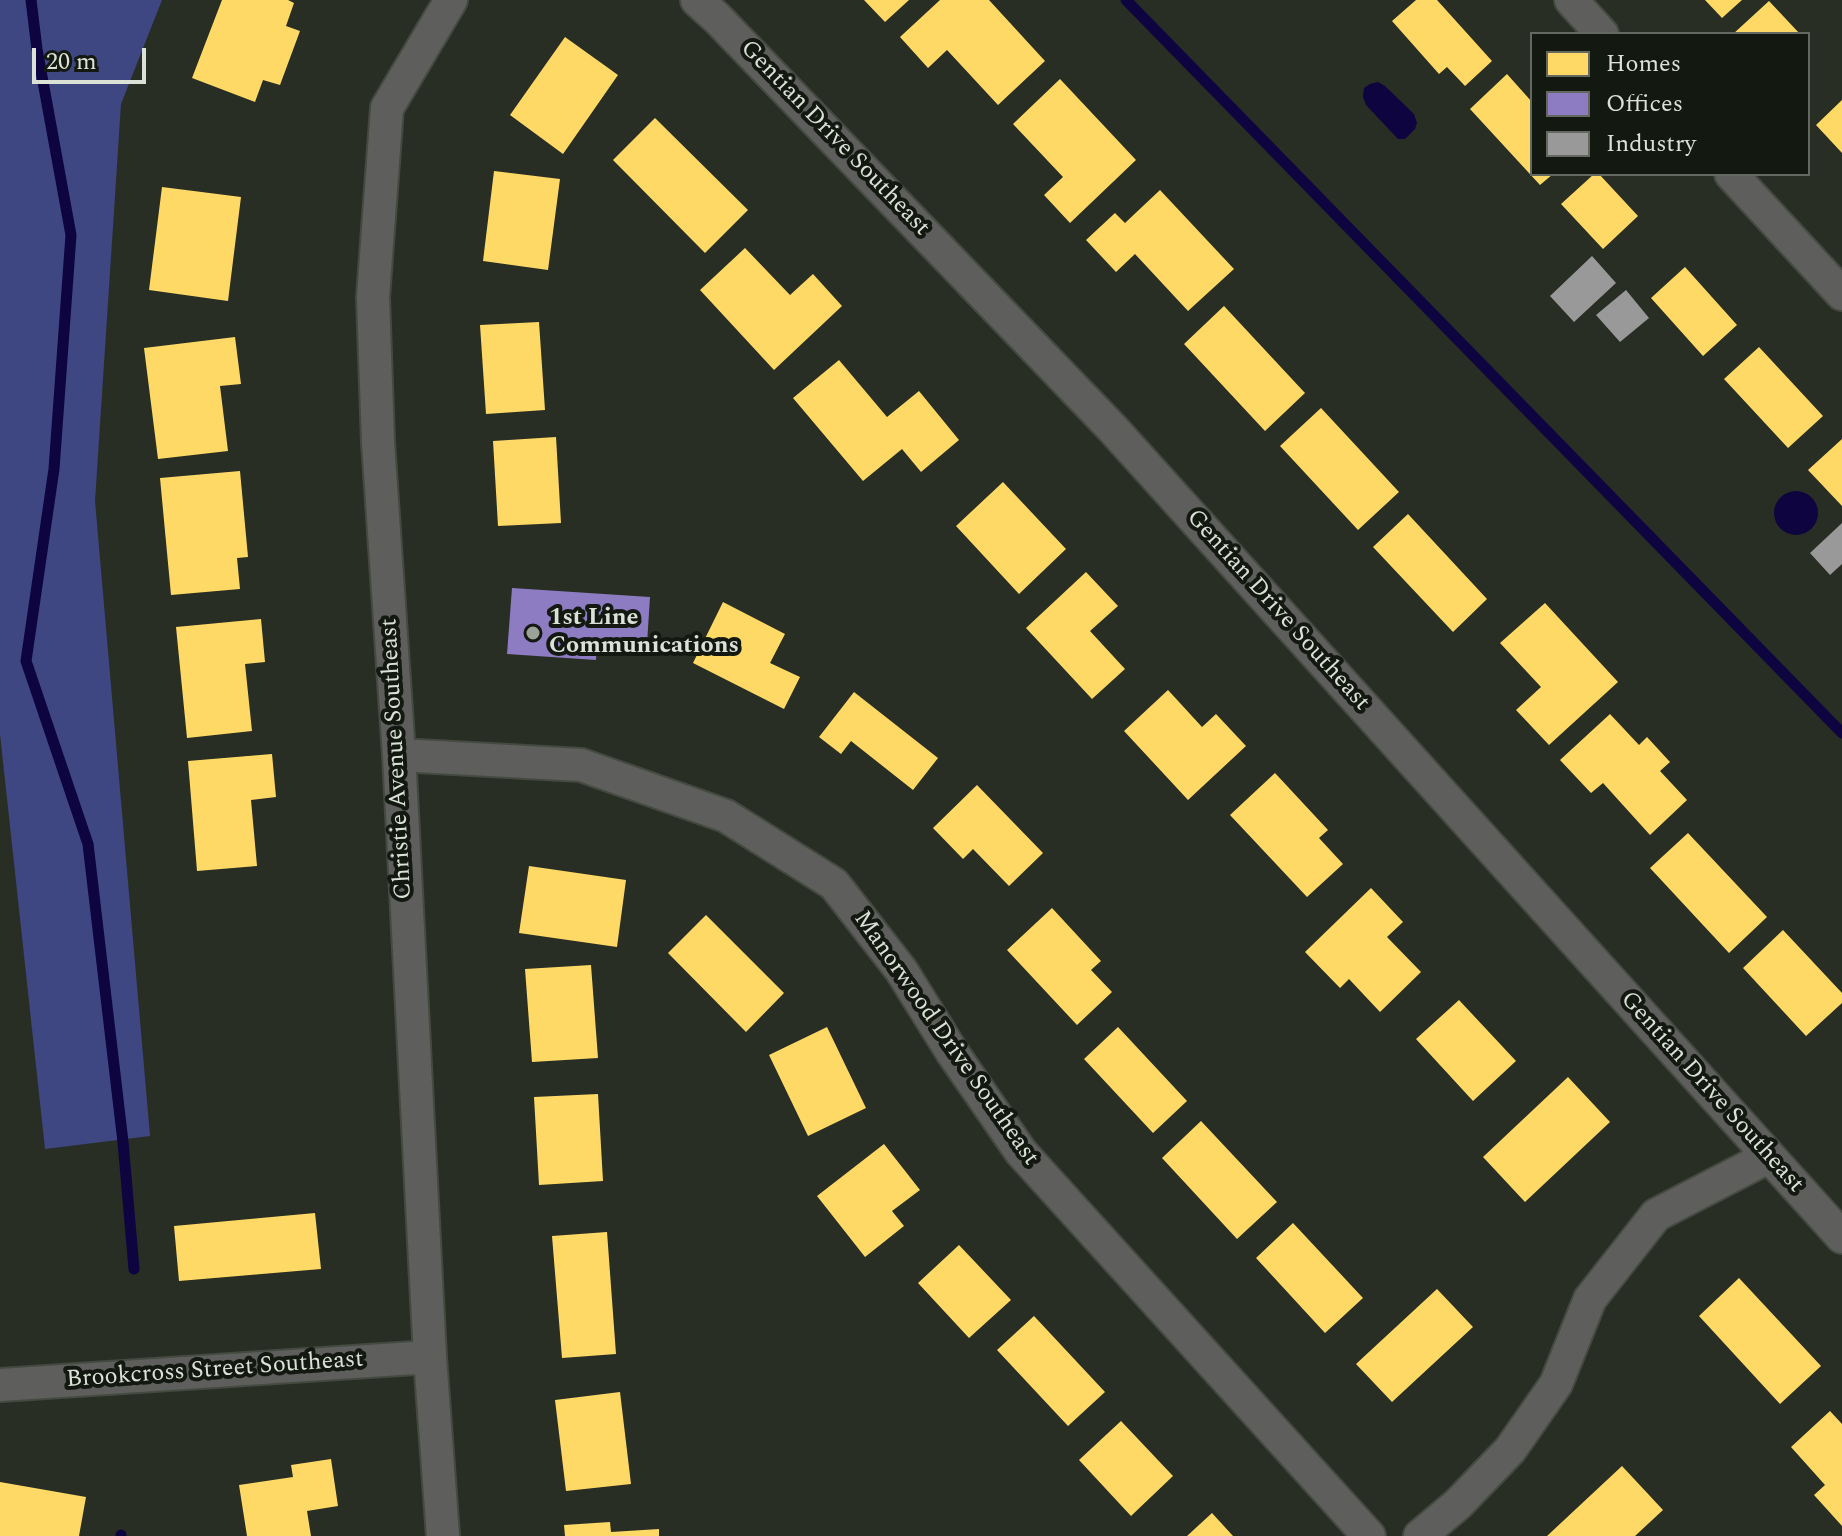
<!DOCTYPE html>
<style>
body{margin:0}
#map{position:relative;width:1842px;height:1536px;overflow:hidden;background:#282e24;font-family:Spectral,serif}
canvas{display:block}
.legend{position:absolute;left:1530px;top:32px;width:280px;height:144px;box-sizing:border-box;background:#131810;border:2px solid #636860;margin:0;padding:10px 14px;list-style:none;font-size:24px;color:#dbe1d7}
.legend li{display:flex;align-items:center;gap:16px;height:40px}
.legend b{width:40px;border:2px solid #636860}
.scale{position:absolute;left:32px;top:48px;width:114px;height:36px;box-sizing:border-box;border:4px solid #dbe1d7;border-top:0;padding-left:10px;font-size:24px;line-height:28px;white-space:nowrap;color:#dbe1d7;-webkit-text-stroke:6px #131810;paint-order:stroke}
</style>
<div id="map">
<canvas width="1842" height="1536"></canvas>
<ul class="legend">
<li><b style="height:22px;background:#ffd966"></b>Homes</li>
<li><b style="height:22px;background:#8e7cc3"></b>Offices</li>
<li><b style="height:22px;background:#999"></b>Industry</li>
</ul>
<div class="scale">20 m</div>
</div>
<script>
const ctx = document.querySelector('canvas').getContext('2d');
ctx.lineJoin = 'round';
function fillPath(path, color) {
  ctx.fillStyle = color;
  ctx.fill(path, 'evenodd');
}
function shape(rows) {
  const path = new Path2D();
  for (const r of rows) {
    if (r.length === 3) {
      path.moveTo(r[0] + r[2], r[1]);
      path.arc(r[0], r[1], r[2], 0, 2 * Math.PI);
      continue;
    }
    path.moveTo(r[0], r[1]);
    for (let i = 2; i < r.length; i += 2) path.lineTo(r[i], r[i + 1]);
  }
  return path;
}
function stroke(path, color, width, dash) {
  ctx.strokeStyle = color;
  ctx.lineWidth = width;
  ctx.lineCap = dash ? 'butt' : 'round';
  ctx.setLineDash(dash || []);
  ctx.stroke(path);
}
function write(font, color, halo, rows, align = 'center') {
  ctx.font = font + ' Spectral,serif';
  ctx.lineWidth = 8;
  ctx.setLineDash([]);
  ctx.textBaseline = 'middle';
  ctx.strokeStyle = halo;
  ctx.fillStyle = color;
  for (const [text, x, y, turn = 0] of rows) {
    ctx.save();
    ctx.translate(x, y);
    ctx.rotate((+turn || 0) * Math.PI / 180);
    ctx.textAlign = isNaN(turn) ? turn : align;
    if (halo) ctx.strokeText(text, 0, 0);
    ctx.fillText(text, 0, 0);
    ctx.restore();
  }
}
fillPath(shape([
 [0,0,162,0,121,104,95,501,150,1136,45,1149,0,734]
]), '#3e4782');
fillPath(shape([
 [1378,82,1385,86,1414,114,1417,123,1415,129,1405,139,1398,139,1366,105,1363,97,1364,88,1370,84],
 [1796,513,22]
]), '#0d0440');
fillPath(shape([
 [222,0,288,0,294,3,286,26,300,31,280,85,263,80,255,102,192,78],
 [864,0,909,0,885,22],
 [940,0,989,0,1045,61,998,105,947,50,928,68,900,37],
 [1416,0,1437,0,1492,61,1465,86,1447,67,1439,74,1392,21],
 [1705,0,1742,0,1722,18],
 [1769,1,1800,34,1733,34],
 [565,37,618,75,563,154,510,115],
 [1507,74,1532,102,1532,174,1553,174,1540,185,1470,109],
 [1060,79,1136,160,1070,223,1044,195,1063,177,1013,124],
 [1842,100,1842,153,1816,125],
 [655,118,748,210,705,253,613,160],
 [494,171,560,179,548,270,483,261],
 [1594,174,1599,174,1638,216,1603,249,1561,204],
 [162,187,241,197,228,301,149,290],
 [1160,190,1234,269,1188,311,1135,254,1116,272,1086,240,1115,213,1125,223],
 [745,248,790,295,813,274,842,306,774,370,700,290],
 [1685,267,1737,325,1703,356,1651,298],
 [1224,306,1305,393,1265,431,1184,344],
 [539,322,545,410,486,414,480,325],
 [235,337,241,384,220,386,228,451,158,459,144,348],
 [1759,347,1823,416,1788,448,1724,379],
 [839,360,887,417,919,391,959,440,921,472,902,449,863,481,793,398],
 [1321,408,1399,492,1358,530,1280,446],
 [556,437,561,523,498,526,493,441],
 [1842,439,1842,506,1808,470],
 [240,471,248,557,237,558,240,589,171,595,160,478],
 [1003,482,1066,549,1019,594,956,526],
 [1408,514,1487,599,1453,632,1373,547],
 [1086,572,1118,606,1090,631,1125,669,1092,699,1026,628],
 [723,602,785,634,770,663,800,677,784,709,693,663],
 [1545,603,1618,682,1549,745,1516,710,1541,687,1500,643],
 [261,619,265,662,245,664,252,731,187,738,176,627],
 [1168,690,1202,727,1216,714,1246,746,1188,800,1124,731],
 [854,692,938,758,913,790,851,741,841,754,819,737],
 [1610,714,1639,745,1647,737,1670,762,1660,771,1687,800,1650,835,1603,783,1591,793,1560,760],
 [272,754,276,797,251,800,257,866,197,871,188,761],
 [1275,773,1328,830,1319,838,1343,864,1307,897,1230,815],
 [977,785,1043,853,1009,886,973,849,963,859,933,828],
 [1688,833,1767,917,1729,953,1650,868],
 [529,866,626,880,617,947,519,933],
 [1371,888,1403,922,1387,937,1421,972,1380,1012,1349,979,1340,988,1305,952],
 [1052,908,1101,961,1091,970,1112,992,1077,1025,1007,950],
 [706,915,784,993,746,1032,668,953],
 [1783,930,1842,993,1842,1003,1806,1036,1743,968],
 [591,965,598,1058,532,1062,525,969],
 [1459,1000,1516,1061,1473,1101,1416,1039],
 [827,1027,866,1108,808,1136,769,1055],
 [1118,1027,1187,1101,1153,1133,1084,1059],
 [1568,1077,1610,1122,1525,1202,1483,1157],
 [598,1094,603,1181,539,1185,534,1097],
 [1201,1121,1277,1202,1237,1239,1162,1158],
 [884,1144,920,1190,892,1211,904,1226,865,1257,817,1196],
 [315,1213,321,1269,179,1281,174,1226],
 [1293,1223,1363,1298,1325,1333,1256,1258],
 [607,1232,616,1354,562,1358,552,1236],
 [959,1245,1011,1300,969,1338,918,1283],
 [1739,1278,1821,1366,1780,1404,1699,1316],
 [1437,1289,1473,1327,1392,1402,1356,1364],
 [1034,1316,1105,1392,1068,1426,997,1350],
 [620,1392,631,1484,566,1491,555,1400],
 [1830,1411,1842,1424,1842,1526,1814,1495,1825,1485,1791,1447],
 [1121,1421,1173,1476,1131,1516,1079,1460],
 [331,1459,338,1506,307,1511,311,1536,247,1536,239,1485,293,1477,291,1465],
 [1622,1466,1663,1510,1635,1536,1547,1536],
 [0,1482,86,1497,79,1536,0,1536],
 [1212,1513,1233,1536,1187,1536],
 [610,1522,611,1532,659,1529,659,1536,565,1536,564,1525]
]), '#ffd966');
fillPath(shape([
 [512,588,650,597,647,644,597,640,596,660,507,654]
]), '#8e7cc3');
fillPath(shape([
 [1592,256,1616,283,1574,322,1550,296],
 [1626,290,1649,318,1620,342,1596,315],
 [1842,523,1842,564,1830,575,1810,553]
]), '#999');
stroke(shape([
 [31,0,37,49,71,235,54,469,26,661,88,844,123,1142,134,1269],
 [1126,0,1842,733],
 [121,1535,121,1536]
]), '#0d0440', 11);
const minor = shape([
 [697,0,717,18,1113,429,1842,1237],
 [1571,0,1602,34],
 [1731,174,1842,294],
 [399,755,581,765,726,816,834,884,901,970,952,1052,1021,1152,1369,1536],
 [0,1385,430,1357],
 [443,1536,430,1357,399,755,378,442,373,297,387,108,451,0],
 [1420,1536,1458,1504,1510,1450,1556,1384,1590,1299,1656,1215,1768,1157]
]);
stroke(minor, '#454a41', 36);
stroke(minor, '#5e5f5c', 32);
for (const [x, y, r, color] of [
 [533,633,8,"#9ca298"]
]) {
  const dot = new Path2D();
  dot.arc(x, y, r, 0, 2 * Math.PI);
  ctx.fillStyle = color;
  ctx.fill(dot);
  stroke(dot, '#131810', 3);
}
write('24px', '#dbe1d7', '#131810', [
 ["Gentian Drive Southeast",834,139,46],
 ["Gentian Drive Southeast",1277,611,48],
 ["Christie Avenue Southeast",398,759,-93],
 ["Manorwood Drive Southeast",945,1039,55],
 ["Gentian Drive Southeast",1711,1093,48],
 ["Brookcross Street Southeast",215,1371,-4]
]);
write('bold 24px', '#dbe1d7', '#131810', [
 ["1st Line",549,619],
 ["Communications",549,647]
], 'left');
</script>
